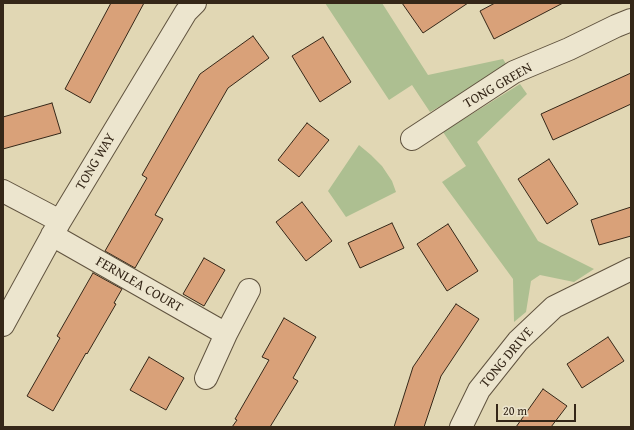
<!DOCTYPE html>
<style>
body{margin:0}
#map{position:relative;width:634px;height:430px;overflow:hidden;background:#e1d7b4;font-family:"Gentium Book Plus",serif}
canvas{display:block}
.frame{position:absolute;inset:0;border:4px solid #352718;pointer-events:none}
.scale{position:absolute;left:496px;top:404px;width:80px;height:18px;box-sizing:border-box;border:2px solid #352718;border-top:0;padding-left:5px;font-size:12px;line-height:14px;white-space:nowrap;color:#352718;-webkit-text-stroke:3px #ece5ce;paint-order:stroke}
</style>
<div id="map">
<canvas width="634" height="430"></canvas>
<div class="frame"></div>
<div class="scale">20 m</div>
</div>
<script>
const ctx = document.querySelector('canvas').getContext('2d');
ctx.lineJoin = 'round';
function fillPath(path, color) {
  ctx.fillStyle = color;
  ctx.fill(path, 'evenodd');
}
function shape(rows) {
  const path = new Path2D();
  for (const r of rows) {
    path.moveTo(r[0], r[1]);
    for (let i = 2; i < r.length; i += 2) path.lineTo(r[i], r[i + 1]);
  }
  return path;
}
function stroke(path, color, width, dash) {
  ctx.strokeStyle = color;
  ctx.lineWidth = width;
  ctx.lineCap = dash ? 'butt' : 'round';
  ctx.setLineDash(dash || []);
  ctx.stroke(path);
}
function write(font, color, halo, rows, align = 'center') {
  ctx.font = font + ' "Gentium Book Plus",serif';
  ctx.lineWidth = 3.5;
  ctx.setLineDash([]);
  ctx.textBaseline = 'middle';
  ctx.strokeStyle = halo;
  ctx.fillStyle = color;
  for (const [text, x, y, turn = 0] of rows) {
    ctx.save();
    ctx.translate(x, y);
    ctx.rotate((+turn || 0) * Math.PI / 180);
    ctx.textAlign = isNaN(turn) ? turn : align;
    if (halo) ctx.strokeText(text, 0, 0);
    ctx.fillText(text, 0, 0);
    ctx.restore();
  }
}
fillPath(shape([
 [325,3,382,3,428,75,503,59,508,67,430,112,412,85,389,100],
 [520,84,527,94,477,142,538,241,594,269,574,282,540,275,531,281,526,312,514,322,513,279,442,182,466,166,443,132],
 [359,145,371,155,382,166,392,181,396,192,346,217,328,191]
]), '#adbf91');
const building = shape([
 [111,3,144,3,90,103,65,89,111,3],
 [402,3,468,3,423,33,402,3],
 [495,3,563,3,494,39,480,11,495,3],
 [253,36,269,58,228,88,155,215,163,219,135,268,105,251,147,178,142,175,200,74,253,36],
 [323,37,351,82,320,102,292,56,323,37],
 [631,73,631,104,553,140,541,114,631,73],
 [52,103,61,133,3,149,3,117,52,103],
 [307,123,329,140,299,177,278,160,307,123],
 [549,159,578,204,547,224,518,179,549,159],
 [302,202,332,241,306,261,276,222,302,202],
 [631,207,631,236,599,245,591,220,631,207],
 [392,223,404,248,360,268,348,243,392,223],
 [448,224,478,271,447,291,417,244,448,224],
 [204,258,225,270,204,306,183,294,204,258],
 [93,273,122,289,114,303,116,304,87,354,86,353,53,411,27,396,60,338,57,336,93,273],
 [456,304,479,319,441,376,424,427,394,427,413,367,456,304],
 [284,318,316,337,293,378,298,381,270,427,232,427,237,420,235,419,269,360,262,357,284,318],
 [608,337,624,361,582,388,567,364,608,337],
 [149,357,184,378,166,410,130,390,149,357],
 [543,389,567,406,551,427,516,427,543,389]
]);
fillPath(building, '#d9a179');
stroke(building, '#352718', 1);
const minor = shape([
 [412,139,514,72,569,49,616,26,631,20],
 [3,191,60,221],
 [52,235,226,334,249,290],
 [3,325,60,221,186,12,195,3],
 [206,378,226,334],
 [461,427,479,390,518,341,554,307,631,269]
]);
stroke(minor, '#60533f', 24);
stroke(minor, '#ece5ce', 22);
write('14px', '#352718', '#ece5ce', [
 ["TONG GREEN",498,86,-30],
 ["TONG WAY",96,162,-59],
 ["FERNLEA COURT",139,285,30],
 ["TONG DRIVE",507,358,-50]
]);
</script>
